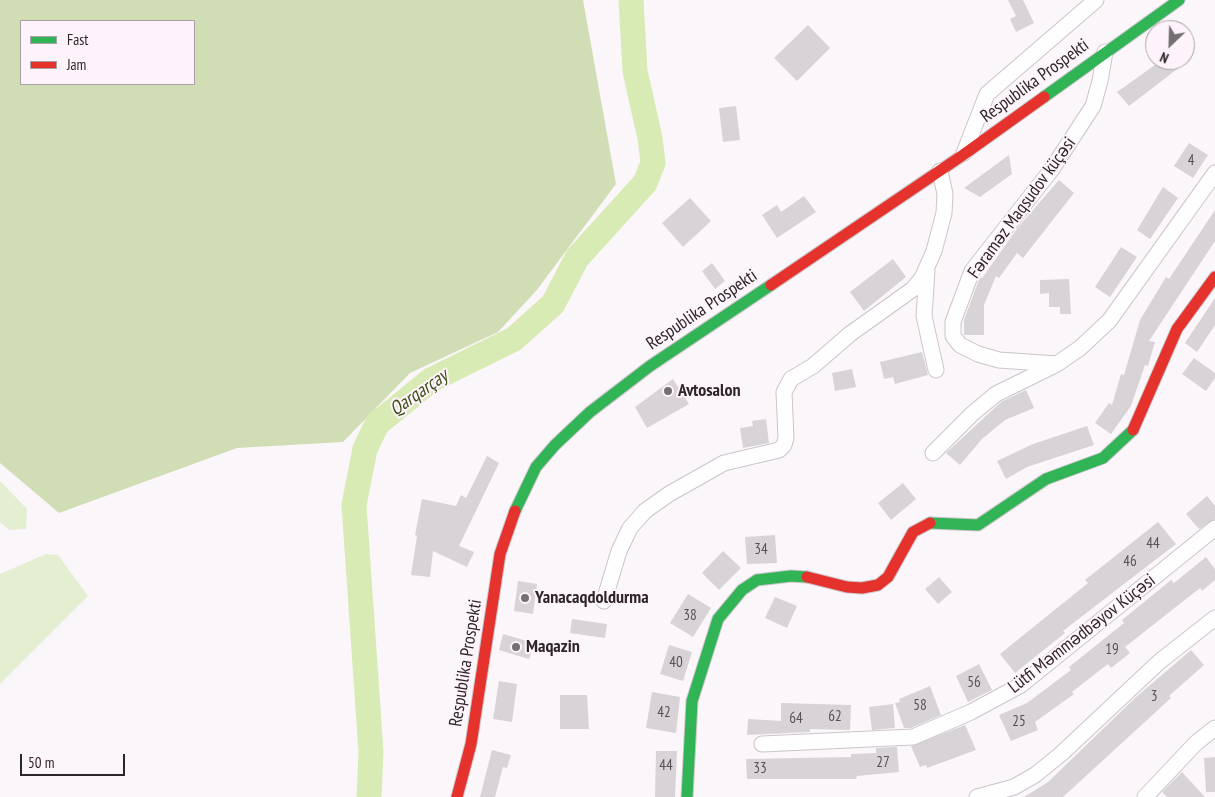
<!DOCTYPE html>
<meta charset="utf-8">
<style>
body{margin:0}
#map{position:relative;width:1215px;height:797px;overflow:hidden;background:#fbf6fa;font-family:"PT Sans Narrow",sans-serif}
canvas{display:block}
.legend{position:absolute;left:20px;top:20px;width:175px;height:65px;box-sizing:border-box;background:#fef3fb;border:1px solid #aaa1a7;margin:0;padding:6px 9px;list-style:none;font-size:15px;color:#2c262a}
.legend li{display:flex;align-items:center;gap:10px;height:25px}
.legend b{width:25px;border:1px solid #aaa1a7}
.north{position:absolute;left:1145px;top:20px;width:50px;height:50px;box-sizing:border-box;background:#fef3fb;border:1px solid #aaa1a7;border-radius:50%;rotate:204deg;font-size:14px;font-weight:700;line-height:20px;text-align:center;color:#2c262a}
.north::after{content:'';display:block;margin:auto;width:18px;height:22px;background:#746f73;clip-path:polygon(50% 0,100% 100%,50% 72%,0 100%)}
.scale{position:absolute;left:20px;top:754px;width:105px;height:22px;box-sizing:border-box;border:2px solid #2c262a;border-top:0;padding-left:6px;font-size:15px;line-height:18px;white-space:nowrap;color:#2c262a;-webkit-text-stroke:4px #fef3fb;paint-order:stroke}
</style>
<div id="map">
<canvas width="1215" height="797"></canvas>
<ul class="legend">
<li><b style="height:6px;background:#30b455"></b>Fast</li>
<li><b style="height:6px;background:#e5322d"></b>Jam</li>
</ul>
<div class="north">N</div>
<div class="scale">50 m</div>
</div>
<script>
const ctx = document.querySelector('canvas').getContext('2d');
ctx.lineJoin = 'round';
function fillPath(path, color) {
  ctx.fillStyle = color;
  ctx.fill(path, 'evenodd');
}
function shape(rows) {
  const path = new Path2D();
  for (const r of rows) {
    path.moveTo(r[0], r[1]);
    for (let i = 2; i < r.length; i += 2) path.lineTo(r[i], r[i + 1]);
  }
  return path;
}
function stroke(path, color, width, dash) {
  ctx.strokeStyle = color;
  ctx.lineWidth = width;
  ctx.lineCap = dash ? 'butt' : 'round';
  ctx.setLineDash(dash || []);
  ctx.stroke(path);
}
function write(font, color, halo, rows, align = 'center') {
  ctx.font = font + ' "PT Sans Narrow",sans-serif';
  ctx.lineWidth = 4;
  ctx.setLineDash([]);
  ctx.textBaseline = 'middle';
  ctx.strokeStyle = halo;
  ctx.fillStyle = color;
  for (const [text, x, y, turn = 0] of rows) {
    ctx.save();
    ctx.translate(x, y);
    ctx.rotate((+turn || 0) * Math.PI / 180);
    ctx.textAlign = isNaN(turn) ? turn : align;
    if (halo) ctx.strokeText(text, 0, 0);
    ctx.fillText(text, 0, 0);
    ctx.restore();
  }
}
fillPath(shape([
 [0,481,27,509,26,529,9,530,0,522],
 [46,554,58,555,88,596,0,684,0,574]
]), '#e4eed1');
fillPath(shape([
 [0,0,583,0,616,184,536,291,498,332,410,373,343,442,237,448,59,513,0,463],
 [21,21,194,21,194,84,21,84]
]), '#d1deb5');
stroke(shape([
 [369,797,371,752,354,505,365,449,377,424,431,380,514,339,553,304,577,258,645,183,653,163,650,138,635,71,631,0]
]), '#d9ebb4', 25);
fillPath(shape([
 [1008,0,1023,0,1034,23,1016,32,1010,19,1016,16],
 [808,25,830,48,797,81,774,58],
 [1162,60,1189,60,1129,106,1117,92],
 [736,106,740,140,723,142,719,108],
 [1189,143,1208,155,1193,178,1174,166],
 [1009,155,1012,174,980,197,964,188],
 [1059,180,1074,193,1023,258,1017,253,999,278,996,276,984,305,984,335,964,335,964,320,980,277,982,278,1019,226],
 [1163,187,1178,198,1150,239,1137,230],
 [804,196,816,212,777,238,762,215,777,205,781,212],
 [690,198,711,221,683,247,662,223],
 [1215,210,1215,241,1149,341,1155,342,1148,366,1145,365,1131,406,1111,434,1095,423,1109,403,1112,405,1121,374,1124,375,1140,320,1166,277,1169,279],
 [1121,247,1137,257,1110,297,1095,287],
 [893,259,906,277,864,311,850,292],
 [712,263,725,281,715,289,702,271],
 [1069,279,1071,314,1060,314,1060,307,1049,307,1049,293,1040,294,1040,280],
 [1215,298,1215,325,1197,352,1185,343],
 [922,352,928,375,895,384,893,377,884,379,880,362],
 [1194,358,1215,373,1215,378,1206,391,1182,374],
 [852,369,856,387,835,391,832,373],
 [673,379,689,404,647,428,635,407],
 [1026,390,1034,408,1005,420,982,439,960,465,946,453,1001,402],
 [766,419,769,443,743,448,740,428,753,426,752,421],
 [1087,426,1094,445,1027,467,1006,479,997,461,1033,444],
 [487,456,499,463,459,546,474,552,467,567,433,551,430,577,411,575,417,536,415,535,422,499,456,506,461,495,466,498],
 [903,483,916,499,891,520,878,503],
 [1207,496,1215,506,1215,519,1199,529,1186,514],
 [1158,522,1176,544,1063,631,1065,633,1015,673,1000,654,1088,583,1085,580],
 [775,535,777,563,747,564,745,537],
 [723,551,741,568,719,590,702,573],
 [1206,557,1215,569,1215,580,1202,591,1200,588,1125,647,1130,653,1111,668,1108,664,1072,692,1074,694,1035,722,1038,730,1011,741,999,715,1027,703,1071,670,1069,667,1124,623,1122,620,1171,580,1174,583],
 [939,577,952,592,938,604,925,589],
 [518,581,537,584,533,614,514,611],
 [688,594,711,608,693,637,670,623],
 [775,597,797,606,787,628,765,618],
 [572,619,607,624,605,638,570,633],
 [503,634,534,643,529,659,499,650],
 [669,645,692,652,683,681,660,674],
 [1191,650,1204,665,1169,696,1171,698,1063,797,1024,797,1048,782,1135,698],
 [979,664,992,690,968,702,956,676],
 [499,681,517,684,512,722,493,719],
 [930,686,941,715,911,728,904,728,895,703,900,702,899,699],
 [652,692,680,697,676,733,646,728],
 [560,695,587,695,589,729,560,729],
 [781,703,851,705,850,730,810,729,810,732,747,735,748,719,781,721],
 [893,704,895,728,872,730,869,707],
 [965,725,976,750,927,768,926,765,920,767,911,746],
 [897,747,899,772,857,776,856,779,747,779,746,759,851,757,851,754,876,753,876,748],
 [492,750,511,755,507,768,503,767,495,797,480,797],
 [656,751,677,751,675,797,655,797],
 [1215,757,1215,792,1206,792,1204,758],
 [1182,772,1205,797,1167,797,1162,792]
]), '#d8d3d7');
const street = shape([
 [1105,52,1100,81,1093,106,1052,169,972,271,953,322,953,336,960,345,978,354,999,360,1057,364,1080,348,1109,321,1215,173],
 [964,153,987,94,1096,0],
 [927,271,924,316,936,370],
 [933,453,972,414,996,394,1055,365],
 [604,601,619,551,630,528,645,511,669,494,724,463,779,450,784,445,786,438,784,392,791,379,813,366,850,334,913,289,922,278,934,251,944,213,945,194,940,171],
 [762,744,913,737,971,712,1021,685,1215,528],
 [977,797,1014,787,1035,775,1061,754,1159,662,1215,618],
 [1145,797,1196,743,1215,728]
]);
const fast = shape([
 [1044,97,1179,0],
 [515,511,536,467,555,445,590,412,650,366,771,285],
 [930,523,978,525,1046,479,1103,458,1133,430],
 [687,797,692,701,718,619,742,590,757,580,791,576,807,577]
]);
const jam = shape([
 [771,285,963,155,1044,97],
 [1133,430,1177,329,1215,277],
 [807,577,847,587,862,588,878,585,888,577,913,532,930,523],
 [457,797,471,744,500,554,515,511]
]);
stroke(street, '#cbc5c9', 17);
stroke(fast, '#cbc5c9', 13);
stroke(jam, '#cbc5c9', 13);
stroke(street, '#fefefe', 15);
stroke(fast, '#30b455', 11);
stroke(jam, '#e5322d', 11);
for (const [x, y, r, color] of [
 [668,391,5,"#746f73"],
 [525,598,5,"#746f73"],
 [516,647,5,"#746f73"]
]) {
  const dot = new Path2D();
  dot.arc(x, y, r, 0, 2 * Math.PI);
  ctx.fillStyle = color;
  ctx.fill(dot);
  stroke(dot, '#fef3fb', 2);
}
write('15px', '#575155', null, [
 ["4",1191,161],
 ["44",1153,544],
 ["34",761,550],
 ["46",1130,562],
 ["38",690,616],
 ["19",1112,650],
 ["40",676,663],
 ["56",974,683],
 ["3",1154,697],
 ["58",920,706],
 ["42",664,713],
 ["62",835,717],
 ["64",796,719],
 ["25",1019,722],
 ["27",883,763],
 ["44",666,766],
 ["33",760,769]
]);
write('18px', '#2c262a', '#fef3fb', [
 ["Respublika Prospekti",1035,81,-36],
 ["Fəraməz Maqsudov küçəsi",1022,208,-54],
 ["Respublika Prospekti",702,310,-34],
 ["Lütfi Məmmədbəyov Küçəsi",1082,634,-38],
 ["Respublika Prospekti",466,663,-81]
]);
write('bold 18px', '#2c262a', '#fef3fb', [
 ["Avtosalon",678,391],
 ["Yanacaqdoldurma",535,598],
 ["Maqazin",526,647]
], 'left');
write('italic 19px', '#3d4e16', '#fef3fb', [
 ["Qarqarçay",419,393,-35]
]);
</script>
